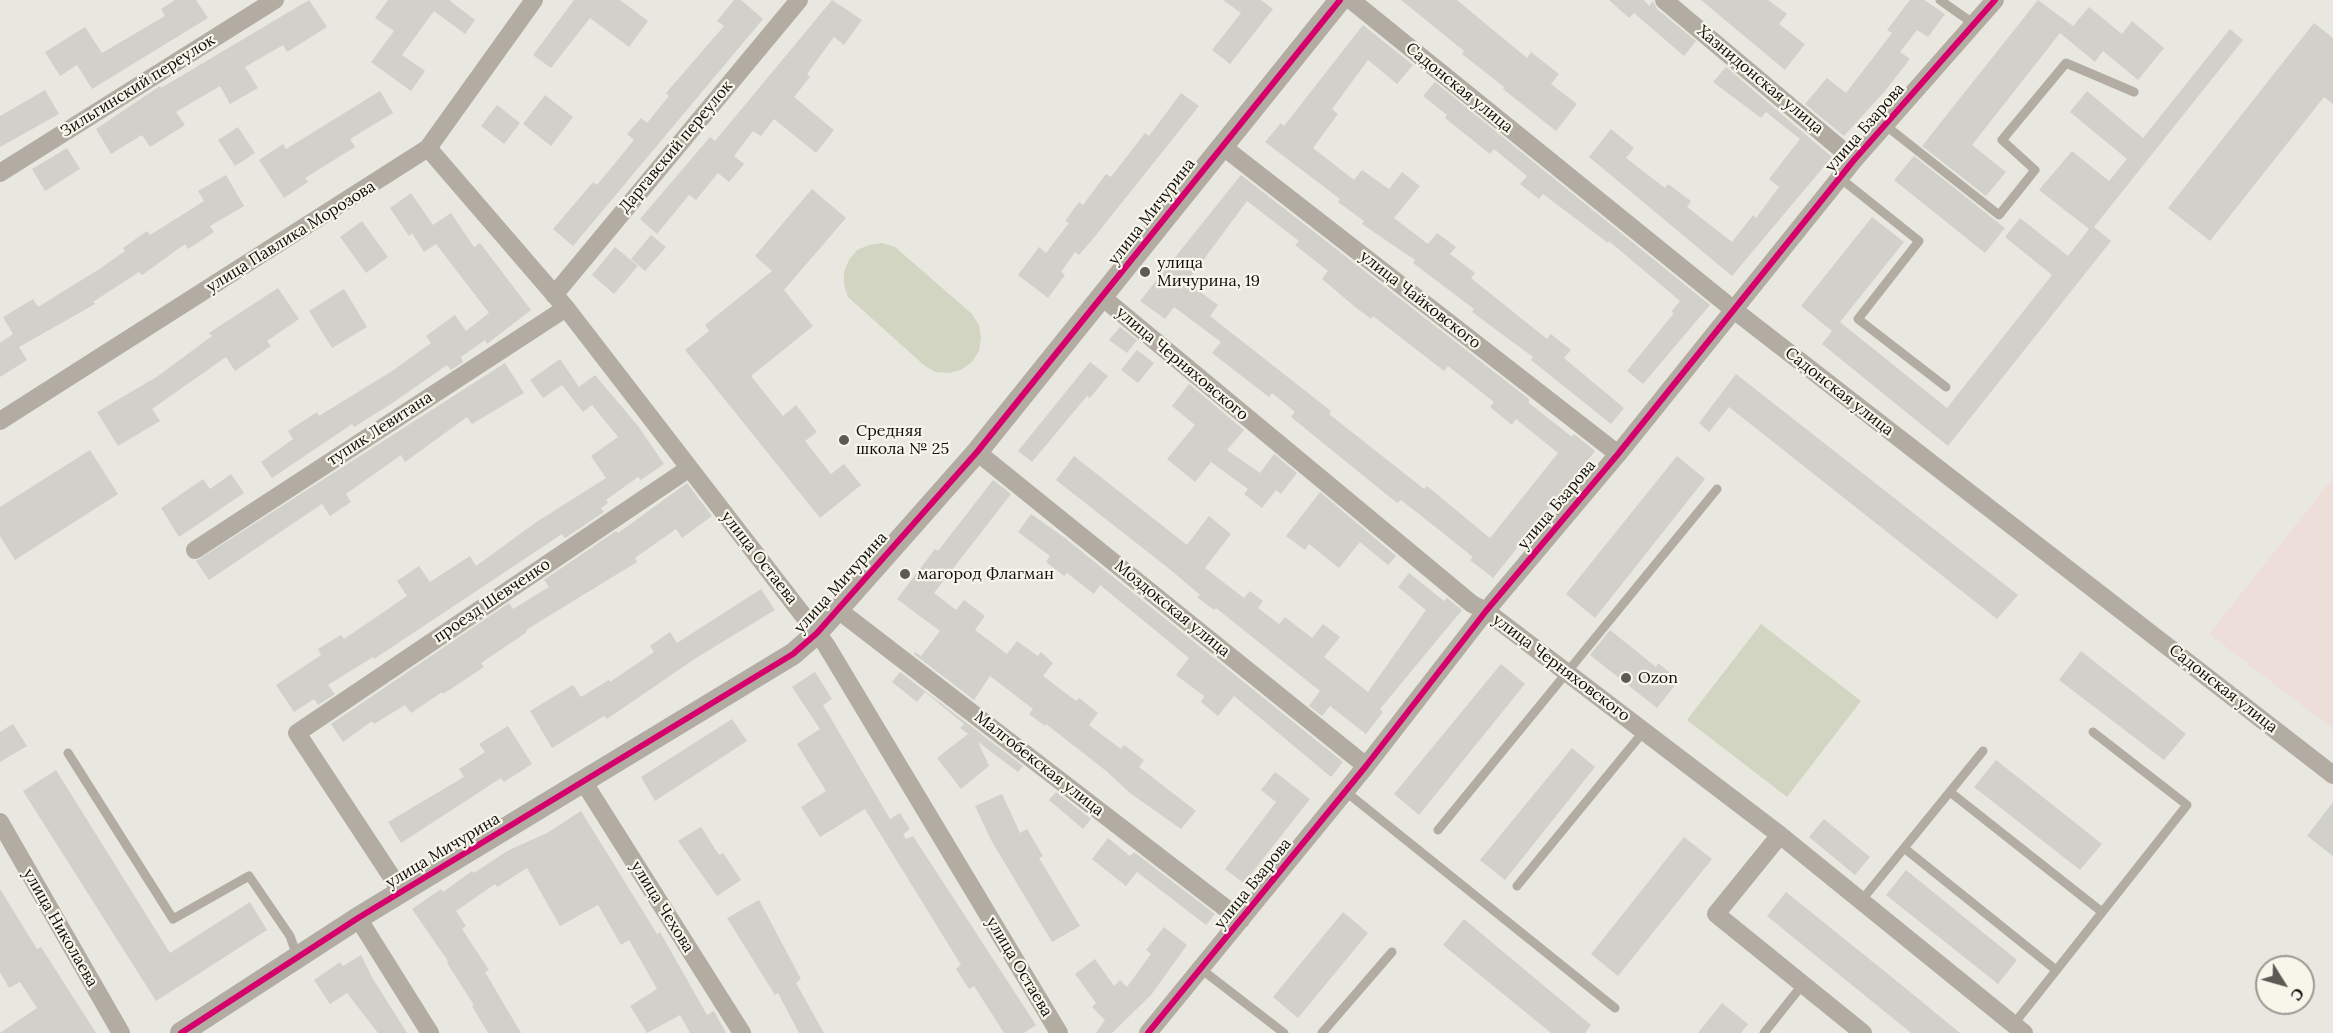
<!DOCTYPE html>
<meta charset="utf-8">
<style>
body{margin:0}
#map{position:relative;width:2333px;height:1033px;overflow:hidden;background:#e8e7e0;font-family:Lora,serif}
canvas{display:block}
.north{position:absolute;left:2255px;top:955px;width:60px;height:60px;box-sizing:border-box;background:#f8f6eb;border:2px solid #9b9991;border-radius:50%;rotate:127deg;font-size:16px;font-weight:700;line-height:24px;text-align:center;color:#0f0e0a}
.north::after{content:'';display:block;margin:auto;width:21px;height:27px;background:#5b5a55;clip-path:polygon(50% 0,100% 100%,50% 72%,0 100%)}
</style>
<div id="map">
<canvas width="2333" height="1033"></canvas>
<div class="north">С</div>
</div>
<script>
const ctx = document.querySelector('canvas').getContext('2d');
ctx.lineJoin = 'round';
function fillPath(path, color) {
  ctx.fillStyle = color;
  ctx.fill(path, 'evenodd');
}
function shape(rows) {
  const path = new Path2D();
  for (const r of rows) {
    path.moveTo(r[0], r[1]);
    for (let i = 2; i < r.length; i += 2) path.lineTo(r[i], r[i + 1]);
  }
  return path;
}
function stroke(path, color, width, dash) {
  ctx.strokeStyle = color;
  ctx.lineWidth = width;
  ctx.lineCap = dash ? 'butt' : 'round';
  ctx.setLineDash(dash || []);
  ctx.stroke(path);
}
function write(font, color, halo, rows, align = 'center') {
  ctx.font = font + ' Lora,serif';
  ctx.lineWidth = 4.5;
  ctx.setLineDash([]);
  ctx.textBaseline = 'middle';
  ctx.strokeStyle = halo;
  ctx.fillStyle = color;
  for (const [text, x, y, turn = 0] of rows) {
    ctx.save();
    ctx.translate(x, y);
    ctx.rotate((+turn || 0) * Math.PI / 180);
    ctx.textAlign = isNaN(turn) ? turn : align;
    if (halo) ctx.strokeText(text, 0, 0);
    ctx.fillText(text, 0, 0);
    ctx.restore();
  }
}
fillPath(shape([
 [2333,478,2333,729,2209,634]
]), '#eededa');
fillPath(shape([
 [882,243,895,247,972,314,979,325,981,338,979,351,972,362,961,370,949,373,936,372,925,366,848,297,844,285,844,272,849,260,857,250,869,245],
 [1761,624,1861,701,1787,797,1687,720]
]), '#d2d5c1');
fillPath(shape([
 [175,0,196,0,208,18,92,89,77,65,60,76,45,52,85,27,102,53,165,16,161,9],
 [309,0,327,27,287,52,283,45,245,67,258,88,230,104,220,86,176,112,185,125,150,147,142,135,111,154,96,129,160,86,161,88],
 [388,0,449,0,475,20,465,34,434,11,402,55,425,71,411,91,371,62,394,31,375,18],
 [574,0,620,0,648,21,629,47,590,18,551,68,533,55],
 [734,0,741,0,763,19,573,246,553,229,593,182,597,185,634,140,627,134,641,118,647,123,669,96,666,93,724,26,717,21],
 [832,0,862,20,844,45,834,37,807,74,810,77,794,97,834,130,816,153,774,119,761,136,753,131,734,156,744,164,729,182,718,173,696,200,689,195,657,234,640,219,710,137,715,141],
 [1223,0,1261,0,1273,9,1230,64,1212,50,1241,13],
 [1401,0,1457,0,1527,58,1531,52,1559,74,1551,84,1577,104,1556,131,1503,89,1504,87,1462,54,1464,51],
 [1609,0,1644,0,1649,6,1653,1,1657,9,1696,41,1684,56,1634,13,1629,18],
 [1701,0,1768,0,1787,14,1779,24,1805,44,1785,70],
 [1910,0,1924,0,1945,14,1928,37,1917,30,1900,52,1910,59,1885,91,1844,136,1805,104,1827,78,1846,93,1892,33,1887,30],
 [2038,0,2073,26,2089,7,2122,34,2132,21,2164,48,2138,80,2103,51,2095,62,2060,33,1972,145,2006,172,1986,196,1922,146],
 [2314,23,2333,38,2333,104,2324,97,2210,241,2168,208],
 [1363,25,1413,65,1397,84,1368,60,1332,109,1338,114,1313,148,1354,180,1362,170,1389,189,1402,172,1420,186,1394,218,1428,244,1437,233,1456,247,1450,254,1475,273,1471,278,1547,339,1551,334,1571,350,1564,358,1624,408,1611,424,1531,360,1533,357,1472,312,1474,309,1413,263,1415,260,1362,224,1364,221,1338,202,1340,199,1265,142,1281,123,1284,126],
 [2230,29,2243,40,2094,227,2111,241,1948,446,1822,344,1832,331,1801,306,1872,217,1904,242,1840,322,1947,408,2052,275,2005,237,2020,218,2068,256,2089,229,2039,190,2072,151,2109,181,2127,159,2070,112,2087,91,2143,138],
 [1726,67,1832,157,1732,276,1589,157,1611,129,1634,148,1626,158,1665,188,1668,184,1691,201,1687,207,1732,242,1753,215,1756,218,1779,187,1769,179,1800,139,1766,112,1761,118,1713,82],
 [1435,82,1710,305,1643,384,1627,371,1674,313,1671,312,1680,301,1609,241,1608,243,1543,194,1539,199,1520,184,1527,176,1494,149,1490,154,1445,118,1447,115,1423,96],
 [45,90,59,114,0,147,0,116],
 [380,91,393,113,350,139,355,147,305,178,308,182,284,198,259,160,283,144,286,149],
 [1181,93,1199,106,1092,240,1079,255,1075,252,1061,272,1065,275,1048,298,1018,275,1039,247,1046,253,1069,223,1065,221,1079,202,1083,205,1106,174,1111,177,1145,133,1149,136],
 [545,95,573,117,551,146,523,124],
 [497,105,520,123,504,144,481,126],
 [238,127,255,153,235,166,218,140],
 [67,148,80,169,45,191,32,169],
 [1914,156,2005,228,1985,253,1894,180],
 [226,175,244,206,210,226,214,232,188,249,185,244,142,275,139,272,93,302,95,304,19,347,27,360,0,377,0,343,13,334,3,317,33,299,38,307,101,268,125,251,123,248,147,231,150,235,204,201,198,191],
 [1241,175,1529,399,1529,403,1572,437,1574,434,1595,451,1493,578,1470,560,1473,557,1429,522,1401,500,1397,503,1291,417,1295,412,1272,393,1269,397,1212,353,1221,342,1174,307,1165,319,1140,301],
 [1247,201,1299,241,1295,245,1328,271,1322,279,1354,306,1371,319,1373,316,1444,371,1448,366,1494,402,1490,407,1512,425,1516,419,1558,453,1490,538,1427,486,1424,489,1329,414,1331,411,1210,316,1218,305,1187,282],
 [812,189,846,218,784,290,813,326,751,376,783,416,796,405,817,432,805,441,831,474,844,464,861,485,820,518,685,350,709,331,705,325,772,271,755,256],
 [411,193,433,225,451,213,474,247,480,243,531,310,487,344,485,340,461,357,463,362,451,370,447,365,391,404,354,427,352,424,272,478,261,462,293,439,288,431,317,412,319,416,392,371,431,343,426,336,455,315,466,331,489,313,436,244,424,252,412,233,409,236,390,208],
 [362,221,388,257,366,273,340,237],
 [651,235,666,247,645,271,631,259],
 [615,247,638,266,614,294,592,275],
 [278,288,299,319,267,341,271,346,235,371,226,357,152,409,160,421,118,446,97,412,158,376,212,336,209,333],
 [344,289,367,327,332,348,309,311],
 [1120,327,1137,340,1127,353,1109,340],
 [1137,350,1154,363,1138,383,1121,370],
 [560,359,579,387,595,375,638,426,664,464,641,480,638,477,606,500,608,503,601,508,604,512,565,538,562,534,374,659,373,657,328,685,335,694,318,705,314,699,294,712,276,685,321,655,318,649,341,635,344,639,407,596,397,581,419,566,430,582,470,556,476,566,535,523,606,478,591,456,618,437,592,405,583,412,562,385,543,398,530,380],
 [1090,362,1108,376,1090,398,1087,396,1032,462,1018,451],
 [505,363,524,393,472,424,467,417,405,462,401,455,346,494,351,502,330,516,322,504,209,580,196,561],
 [1736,374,2018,595,1997,619,1729,407,1709,432,1699,423],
 [1189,384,1244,430,1227,450,1260,473,1274,454,1297,473,1281,494,1276,490,1262,508,1244,494,1248,489,1211,462,1195,482,1167,459,1195,425,1172,406],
 [90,450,118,494,15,560,0,536,0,507],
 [1074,456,1187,545,1209,516,1231,534,1205,568,1244,598,1250,591,1263,601,1258,608,1279,624,1285,617,1312,638,1323,624,1340,637,1324,657,1368,692,1426,610,1398,587,1409,573,1444,601,1447,598,1462,610,1380,709,1383,712,1366,734,1330,706,1322,716,1309,706,1320,691,1216,608,1214,610,1197,597,1200,595,1172,571,1056,480],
 [1677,456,1705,479,1595,618,1566,594],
 [231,474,244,493,179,537,161,508,203,479,210,489],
 [993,480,1011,494,934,593,956,610,964,600,985,616,975,630,1007,654,1017,641,1038,656,1041,652,1053,663,1043,676,1076,701,1079,698,1098,713,1089,725,1121,749,1124,745,1144,760,1139,767,1196,811,1181,829,1130,793,1105,770,1046,724,1045,726,1029,714,1033,709,990,676,974,700,914,654,915,652,921,656,940,631,897,599,935,549,938,551],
 [687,483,712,516,682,538,676,529,635,558,637,562,526,630,527,632,481,663,484,667,443,694,442,692,411,713,405,705,374,724,372,721,343,742,331,724,509,603,513,609,549,587,544,580,616,531,618,533],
 [1320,492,1396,556,1388,565,1360,542,1339,568,1309,544,1305,550,1286,536],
 [1031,514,1065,538,1343,762,1331,777,1234,696,1218,716,1201,702,1204,696,1176,675,1189,658,1100,585,1094,594,1067,573,1064,576,1046,562,1050,556,1018,532],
 [761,589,775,610,696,658,607,719,604,716,552,748,530,711,573,685,581,697,609,680,610,682,654,652,650,646,670,632,677,643],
 [1610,630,1656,667,1658,663,1679,680,1657,708,1590,655],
 [2081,651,2186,734,2164,760,2059,680],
 [1501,664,1525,684,1419,815,1394,794],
 [815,672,832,699,823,705,890,819,900,813,910,829,903,834,906,839,913,836,1036,1025,1024,1033,1004,1033,974,986,969,989,956,969,961,965,865,809,820,837,801,807,826,791,797,744,820,729,792,687],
 [900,672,1023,766,1018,772,978,742,989,766,961,789,937,758,968,734,960,728,964,724,925,692,917,702,892,682],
 [732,719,747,741,655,801,641,777],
 [13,724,27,746,0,762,0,732],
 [508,726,532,764,504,782,501,778,401,843,388,822,464,777,459,769,485,752,479,744],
 [1572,748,1595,767,1505,880,1480,860],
 [1996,760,2102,844,2080,870,1974,787],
 [56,770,170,953,250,902,267,930,156,1001,23,791],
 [1275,772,1310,799,1244,883,1225,869,1276,802,1261,790],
 [1056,792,1091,819,1083,829,1049,800],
 [1002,794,1020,833,1027,829,1043,856,1039,858,1080,926,1052,942,991,840,975,806],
 [2333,802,2333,856,2307,836],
 [581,811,657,934,660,932,707,1015,714,1011,726,1033,690,1033,680,1015,647,1033,630,1006,657,989,629,940,621,945,598,905,560,926,527,868,497,887,495,884,456,911,466,926,462,929,489,970,485,972,521,1033,488,1033,472,1006,474,1005,447,963,448,961,412,909,441,889,443,892,472,871,474,873,509,850,547,833],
 [1824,819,1870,857,1855,875,1809,837],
 [701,827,719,855,723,853,741,880,717,896,678,841],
 [1684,837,1712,859,1618,976,1591,954],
 [1108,838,1130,856,1134,852,1215,914,1206,925,1137,872,1126,886,1092,859],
 [1906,870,2017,960,1998,984,1886,895],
 [0,889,37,949,41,947,96,1033,0,1033,37,1008,20,982,9,988,0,972],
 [1786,892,1904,987,1960,1033,1911,1033,1767,916],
 [759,900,801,979,796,983,824,1033,799,1033,778,993,775,995,727,918],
 [1343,912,1368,933,1298,1018,1273,997],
 [1464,919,1591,1025,1585,1033,1551,1033,1443,945],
 [1164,927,1187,945,1151,995,1112,1033,1096,1033,1105,1020,1092,1007,1096,1003,1075,974,1095,959,1114,986,1120,980,1127,987,1151,954,1146,950],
 [361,955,373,979,407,1033,378,1033,347,993,330,1004,314,980,340,962,343,966],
 [1722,1003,1748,1024,1741,1033,1698,1033]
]), '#d1d0cb');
stroke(shape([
 [1940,0,1974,24],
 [1885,125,1999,215,2035,170,2002,140,2066,63,2134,92],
 [1840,178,1919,241,1858,319,1946,387],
 [68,753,173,919,249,876,290,936,297,956],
 [1345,791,1615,1008],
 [1950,792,2102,912],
 [1438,830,1717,489],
 [1904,848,2056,970],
 [1517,886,1644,731],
 [1861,901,1983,751],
 [1201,969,1284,1033],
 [2013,1025,2187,805,2093,732],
 [1322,1033,1392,952],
 [1764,1033,1803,984]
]), '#b2aca2', 9);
stroke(shape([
 [1351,0,1734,310,2333,775],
 [1664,0,1854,160],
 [1222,146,1618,454],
 [428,148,566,308,826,645,1059,1033],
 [0,173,275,0],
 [554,295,799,0],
 [1102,297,1472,604,1486,611,1780,835,2024,1033],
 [0,421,428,148,534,0],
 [977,452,1366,766],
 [195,550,566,308],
 [837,609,1241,920],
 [583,781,742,1033],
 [0,822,121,1033],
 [1780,835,1716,914,1863,1033],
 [401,891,297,733,688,469],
 [358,918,430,1033],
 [1148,1033,1366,766,1486,611,1618,454,1854,160,1995,0]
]), '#b2aca2', 18);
stroke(shape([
 [181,1033,358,918,793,654,817,633,977,452,1340,0]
]), '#b2aca2', 22);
stroke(shape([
 [181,1033,358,918,793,654,817,633,977,452,1340,0],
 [1148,1033,1366,766,1486,611,1618,454,1854,160,1995,0]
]), '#d6006c', 6);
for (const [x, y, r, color] of [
 [1145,272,6,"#5b5a55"],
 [844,440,6,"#5b5a55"],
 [905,574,6,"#5b5a55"],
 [1626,678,6,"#5b5a55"]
]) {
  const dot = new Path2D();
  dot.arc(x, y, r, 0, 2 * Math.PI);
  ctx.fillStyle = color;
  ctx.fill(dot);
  stroke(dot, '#f8f6eb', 2);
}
write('16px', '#0f0e0a', '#f8f6eb', [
 ["Хазнидонская улица",1760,80,40],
 ["Зильгинский переулок",138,86,-32],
 ["Садонская улица",1459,88,39],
 ["улица Бзарова",1865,128,-49],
 ["Даргавский переулок",676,147,-50],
 ["улица Мичурина",1152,212,-52],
 ["улица Павлика Морозова",291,237,-32],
 ["улица Чайковского",1420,300,38],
 ["улица Черняховского",1182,364,40],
 ["Садонская улица",1839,392,38],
 ["тупик Левитана",380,429,-33],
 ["улица Бзарова",1557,505,-50],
 ["улица Остаева",759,558,52],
 ["улица Мичурина",841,583,-48],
 ["проезд Шевченко",492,601,-34],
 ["Моздокская улица",1172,609,39],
 ["улица Черняховского",1561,668,37],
 ["Садонская улица",2223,689,38],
 ["Малгобекская улица",1039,764,38],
 ["улица Мичурина",443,851,-31],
 ["улица Бзарова",1253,884,-51],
 ["улица Чехова",662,907,58],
 ["улица Николаева",60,928,60],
 ["улица Остаева",1019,967,59]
]);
write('16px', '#0f0e0a', '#f8f6eb', [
 ["улица",1157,263],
 ["Мичурина, 19",1157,281],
 ["Средняя",856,431],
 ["школа № 25",856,449],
 ["магород Флагман",917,574],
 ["Ozon",1638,678]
], 'left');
</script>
